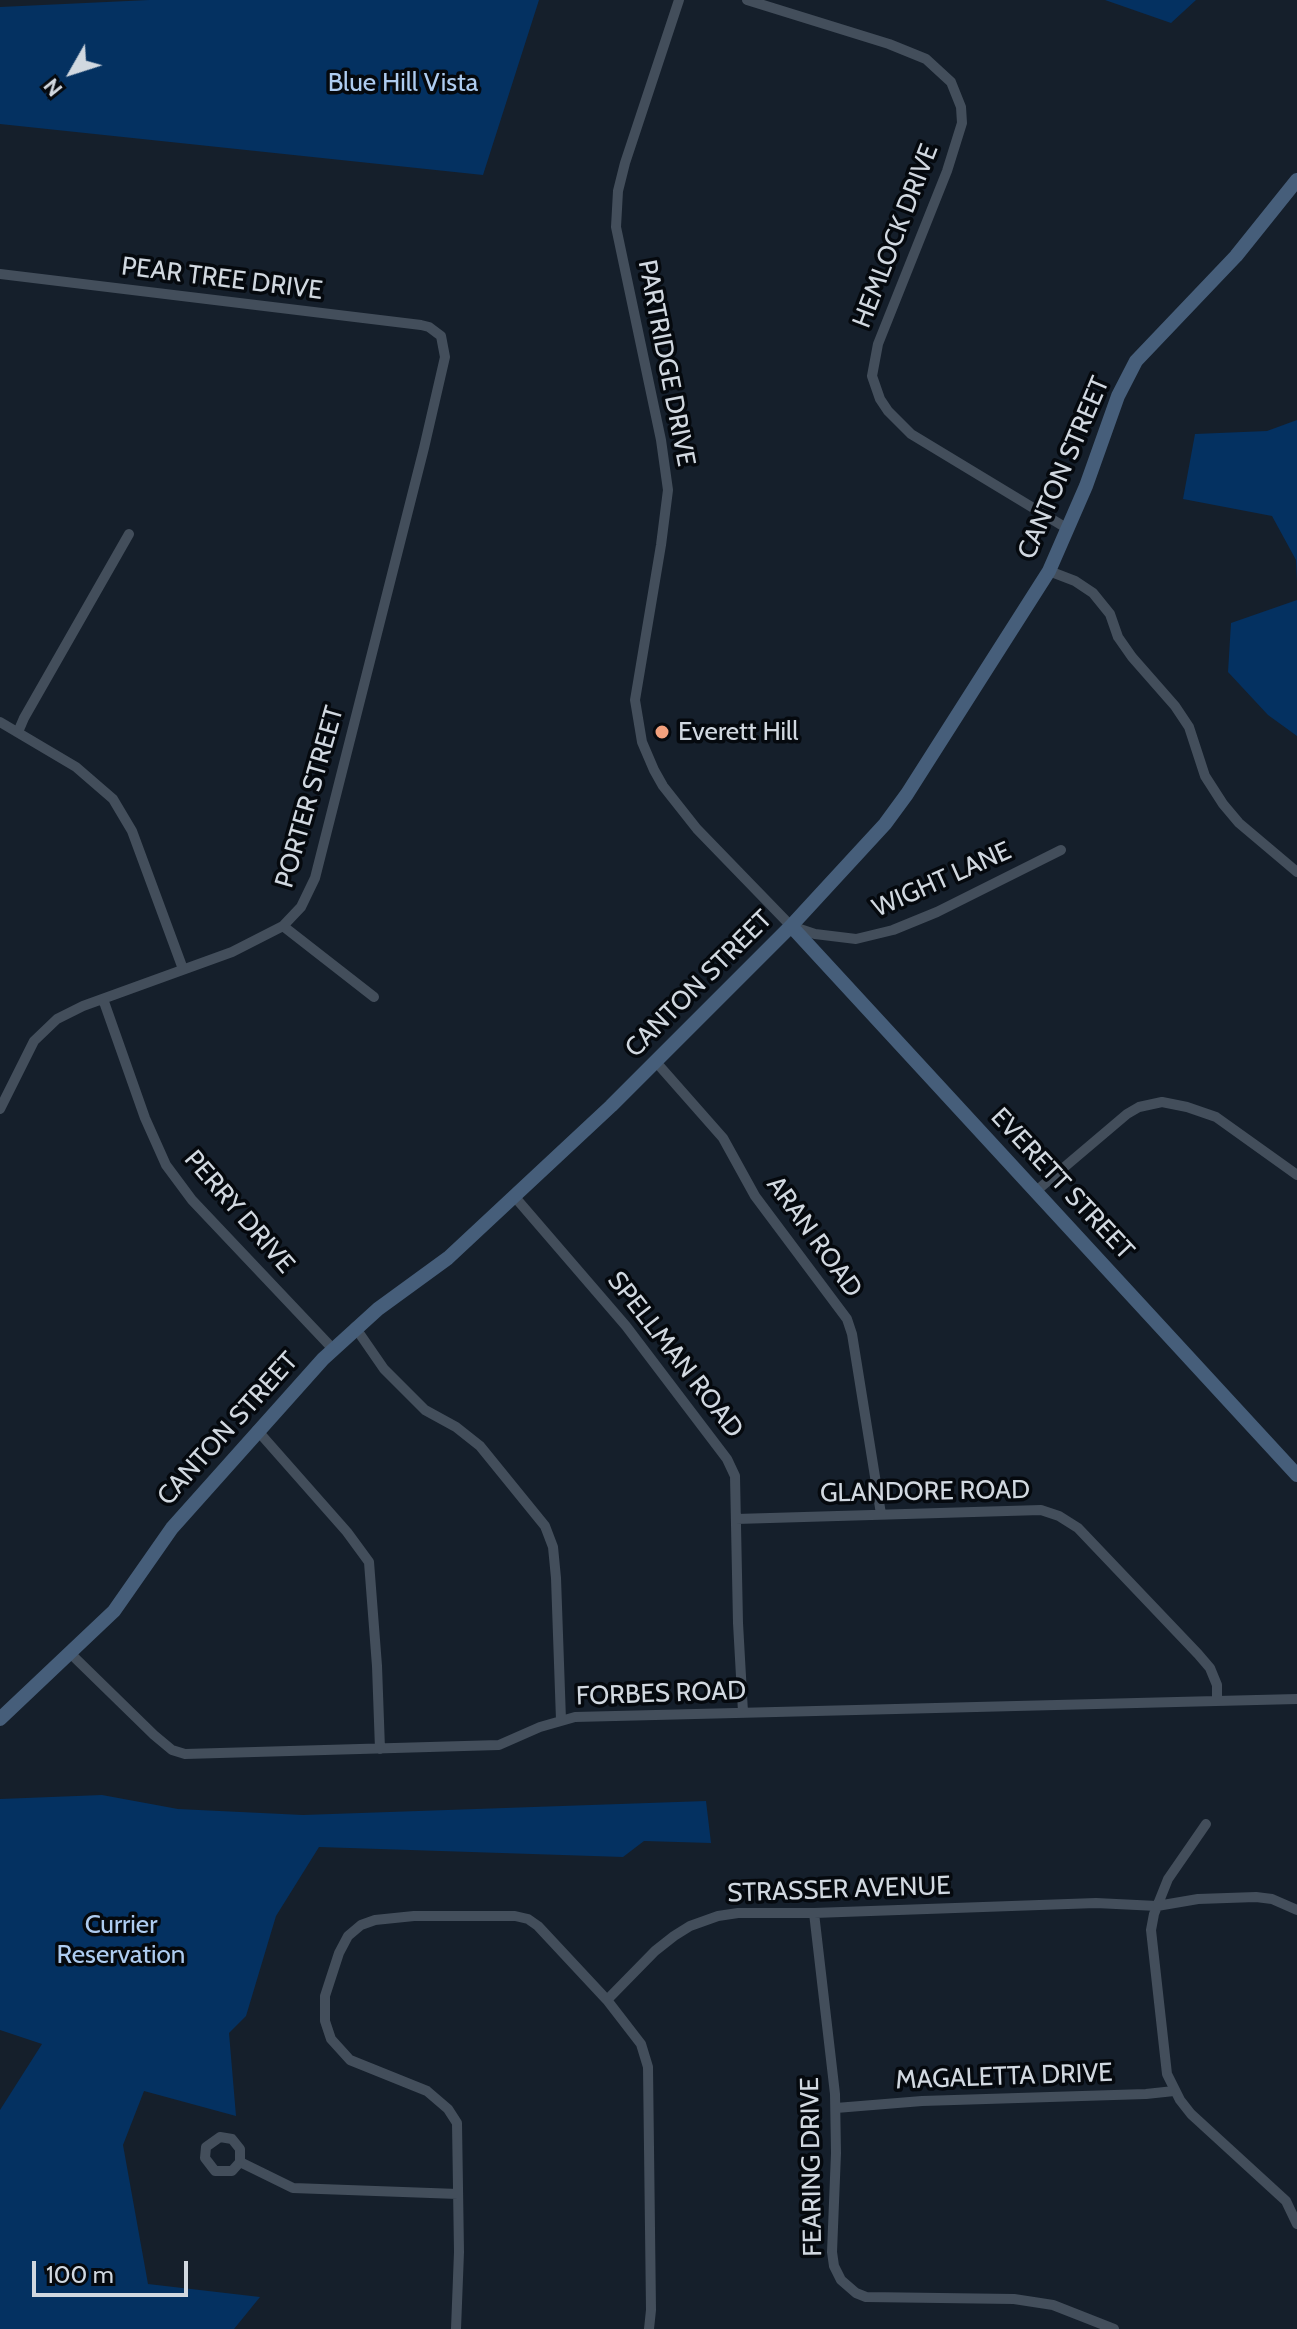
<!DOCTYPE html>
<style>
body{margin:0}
#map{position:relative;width:1297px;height:2329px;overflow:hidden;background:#151f2b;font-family:Cabin,sans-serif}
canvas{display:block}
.north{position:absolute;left:32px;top:32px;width:80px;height:80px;-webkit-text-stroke:6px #05090e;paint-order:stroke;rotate:231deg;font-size:22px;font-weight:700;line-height:32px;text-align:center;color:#d1d8e0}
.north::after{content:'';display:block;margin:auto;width:28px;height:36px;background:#d1d8e0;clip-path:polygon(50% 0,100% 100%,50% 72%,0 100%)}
.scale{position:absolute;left:32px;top:2261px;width:156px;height:36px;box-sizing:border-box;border:4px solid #d1d8e0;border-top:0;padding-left:10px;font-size:24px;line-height:28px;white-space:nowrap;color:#d1d8e0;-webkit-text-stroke:6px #05090e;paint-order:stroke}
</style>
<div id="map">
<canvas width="1297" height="2329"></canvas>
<div class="north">N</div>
<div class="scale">100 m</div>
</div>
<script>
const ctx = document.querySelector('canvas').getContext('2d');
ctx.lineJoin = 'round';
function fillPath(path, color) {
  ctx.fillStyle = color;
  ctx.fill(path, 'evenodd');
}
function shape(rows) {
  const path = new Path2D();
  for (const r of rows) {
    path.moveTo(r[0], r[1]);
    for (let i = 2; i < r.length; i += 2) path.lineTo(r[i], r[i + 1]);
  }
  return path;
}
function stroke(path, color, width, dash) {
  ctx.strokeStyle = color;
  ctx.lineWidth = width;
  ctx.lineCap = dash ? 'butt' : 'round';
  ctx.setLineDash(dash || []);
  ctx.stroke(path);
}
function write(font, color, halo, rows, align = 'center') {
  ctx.font = font + ' Cabin,sans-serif';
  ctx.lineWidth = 7;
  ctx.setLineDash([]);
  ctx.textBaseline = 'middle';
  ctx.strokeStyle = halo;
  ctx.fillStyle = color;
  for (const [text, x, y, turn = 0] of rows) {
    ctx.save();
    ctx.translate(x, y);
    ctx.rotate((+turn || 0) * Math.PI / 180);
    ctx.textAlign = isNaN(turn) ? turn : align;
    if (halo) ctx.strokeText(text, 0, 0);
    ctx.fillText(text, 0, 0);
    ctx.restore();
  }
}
fillPath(shape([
 [149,0,539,0,483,175,0,124,0,7],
 [1105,0,1196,0,1171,23],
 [1297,420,1297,582,1296,560,1272,516,1183,499,1195,434,1267,431],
 [1297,600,1297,736,1268,715,1228,672,1231,623],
 [102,1795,178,1809,303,1815,706,1801,711,1843,644,1841,623,1857,319,1847,276,1916,246,2016,229,2033,236,2116,144,2091,123,2145,148,2284,260,2297,234,2329,0,2329,0,2110,42,2044,0,2030,0,1799]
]), '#043161');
stroke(shape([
 [679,0,625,163,618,191,616,227,661,440,668,490,661,545,635,700,642,742,654,770,663,786,697,829,791,926,815,934,856,939,893,930,937,912,1061,850],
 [747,0,889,44,926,59,951,82,961,107,962,123,947,171,878,344,872,376,880,399,888,411,911,434,1068,529],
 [0,274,421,325,429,327,441,336,445,357,424,448,315,878,301,907,283,926,232,952,83,1006,57,1019,34,1041,0,1109],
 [1049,571,1075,581,1093,593,1110,614,1118,637,1132,657,1175,706,1189,727,1205,776,1223,804,1239,823,1297,872],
 [0,722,76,767,113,799,132,831,183,969],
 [18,732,24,718,129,534],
 [283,926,374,997],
 [103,999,145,1118,166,1165,192,1200,333,1349],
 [656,1062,723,1138,755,1196,847,1319,852,1334,881,1514],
 [1035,1192,1127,1114,1139,1107,1162,1102,1187,1107,1216,1117,1297,1175],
 [514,1196,626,1326,727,1459,735,1476,738,1623,743,1712],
 [355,1327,384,1369,425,1410,456,1427,480,1446,545,1526,553,1547,556,1578,561,1720],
 [257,1430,347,1532,369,1562,377,1666,380,1749],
 [736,1519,1041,1510,1059,1516,1078,1528,1198,1654,1210,1668,1217,1685,1217,1700],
 [71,1654,154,1735,172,1750,185,1754,499,1745,540,1727,575,1717,1297,1699],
 [1206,1824,1168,1879,1154,1914,1151,1930,1167,2074,1180,2100,1191,2114,1286,2201,1297,2224],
 [814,1913,835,2094,836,2153,832,2252,834,2266,841,2280,856,2293,866,2297,1014,2299,1053,2305,1114,2329],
 [836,2108,922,2101,1146,2094,1174,2091],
 [240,2162,232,2171,215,2171,205,2158,206,2147,220,2137,232,2139,240,2149,240,2162,293,2188,458,2194],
 [456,2329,459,2252,457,2123,448,2109,427,2091,350,2060,331,2039,325,2021,325,1996,339,1953,348,1936,361,1925,375,1920,414,1916,515,1916,528,1919,538,1926,607,2000],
 [649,2329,651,2310,648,2067,641,2044,607,2000,655,1951,674,1936,690,1926,718,1916,738,1913,814,1913,1096,1903,1157,1906,1198,1899,1256,1897,1272,1899,1297,1910]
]), '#434e5b', 10);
stroke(shape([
 [791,926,1297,1475],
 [0,1719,114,1611,172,1528,323,1359,378,1309,448,1258,611,1106,791,926,885,824,907,794,1049,571,1086,486,1118,396,1136,361,1236,256,1297,180]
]), '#465e7a', 14);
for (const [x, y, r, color] of [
 [662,732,8,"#f2a17e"]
]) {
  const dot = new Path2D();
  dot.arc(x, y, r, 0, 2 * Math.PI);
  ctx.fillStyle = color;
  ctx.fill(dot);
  stroke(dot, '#05090e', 3);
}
write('26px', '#aeccf0', '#05090e', [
 ["Blue Hill Vista",403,83],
 ["Currier",121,1925],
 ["Reservation",121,1955]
]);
write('26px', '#d1d8e0', '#05090e', [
 ["HEMLOCK DRIVE",896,236,-69],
 ["PEAR TREE DRIVE",222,279,7],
 ["PARTRIDGE DRIVE",666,363,79],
 ["CANTON STREET",1064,468,-67],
 ["PORTER STREET",310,797,-74],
 ["WIGHT LANE",942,880,-24],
 ["CANTON STREET",699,984,-45],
 ["EVERETT STREET",1062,1184,47],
 ["PERRY DRIVE",239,1212,49],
 ["ARAN ROAD",814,1237,54],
 ["SPELLMAN ROAD",675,1355,52],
 ["CANTON STREET",228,1429,-48],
 ["GLANDORE ROAD",925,1492,-1],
 ["FORBES ROAD",661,1694,-2],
 ["STRASSER AVENUE",839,1890,-2],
 ["MAGALETTA DRIVE",1004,2077,-2],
 ["FEARING DRIVE",812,2167,-91]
]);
write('26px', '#d1d8e0', '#05090e', [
 ["Everett Hill",678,732]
], 'left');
</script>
